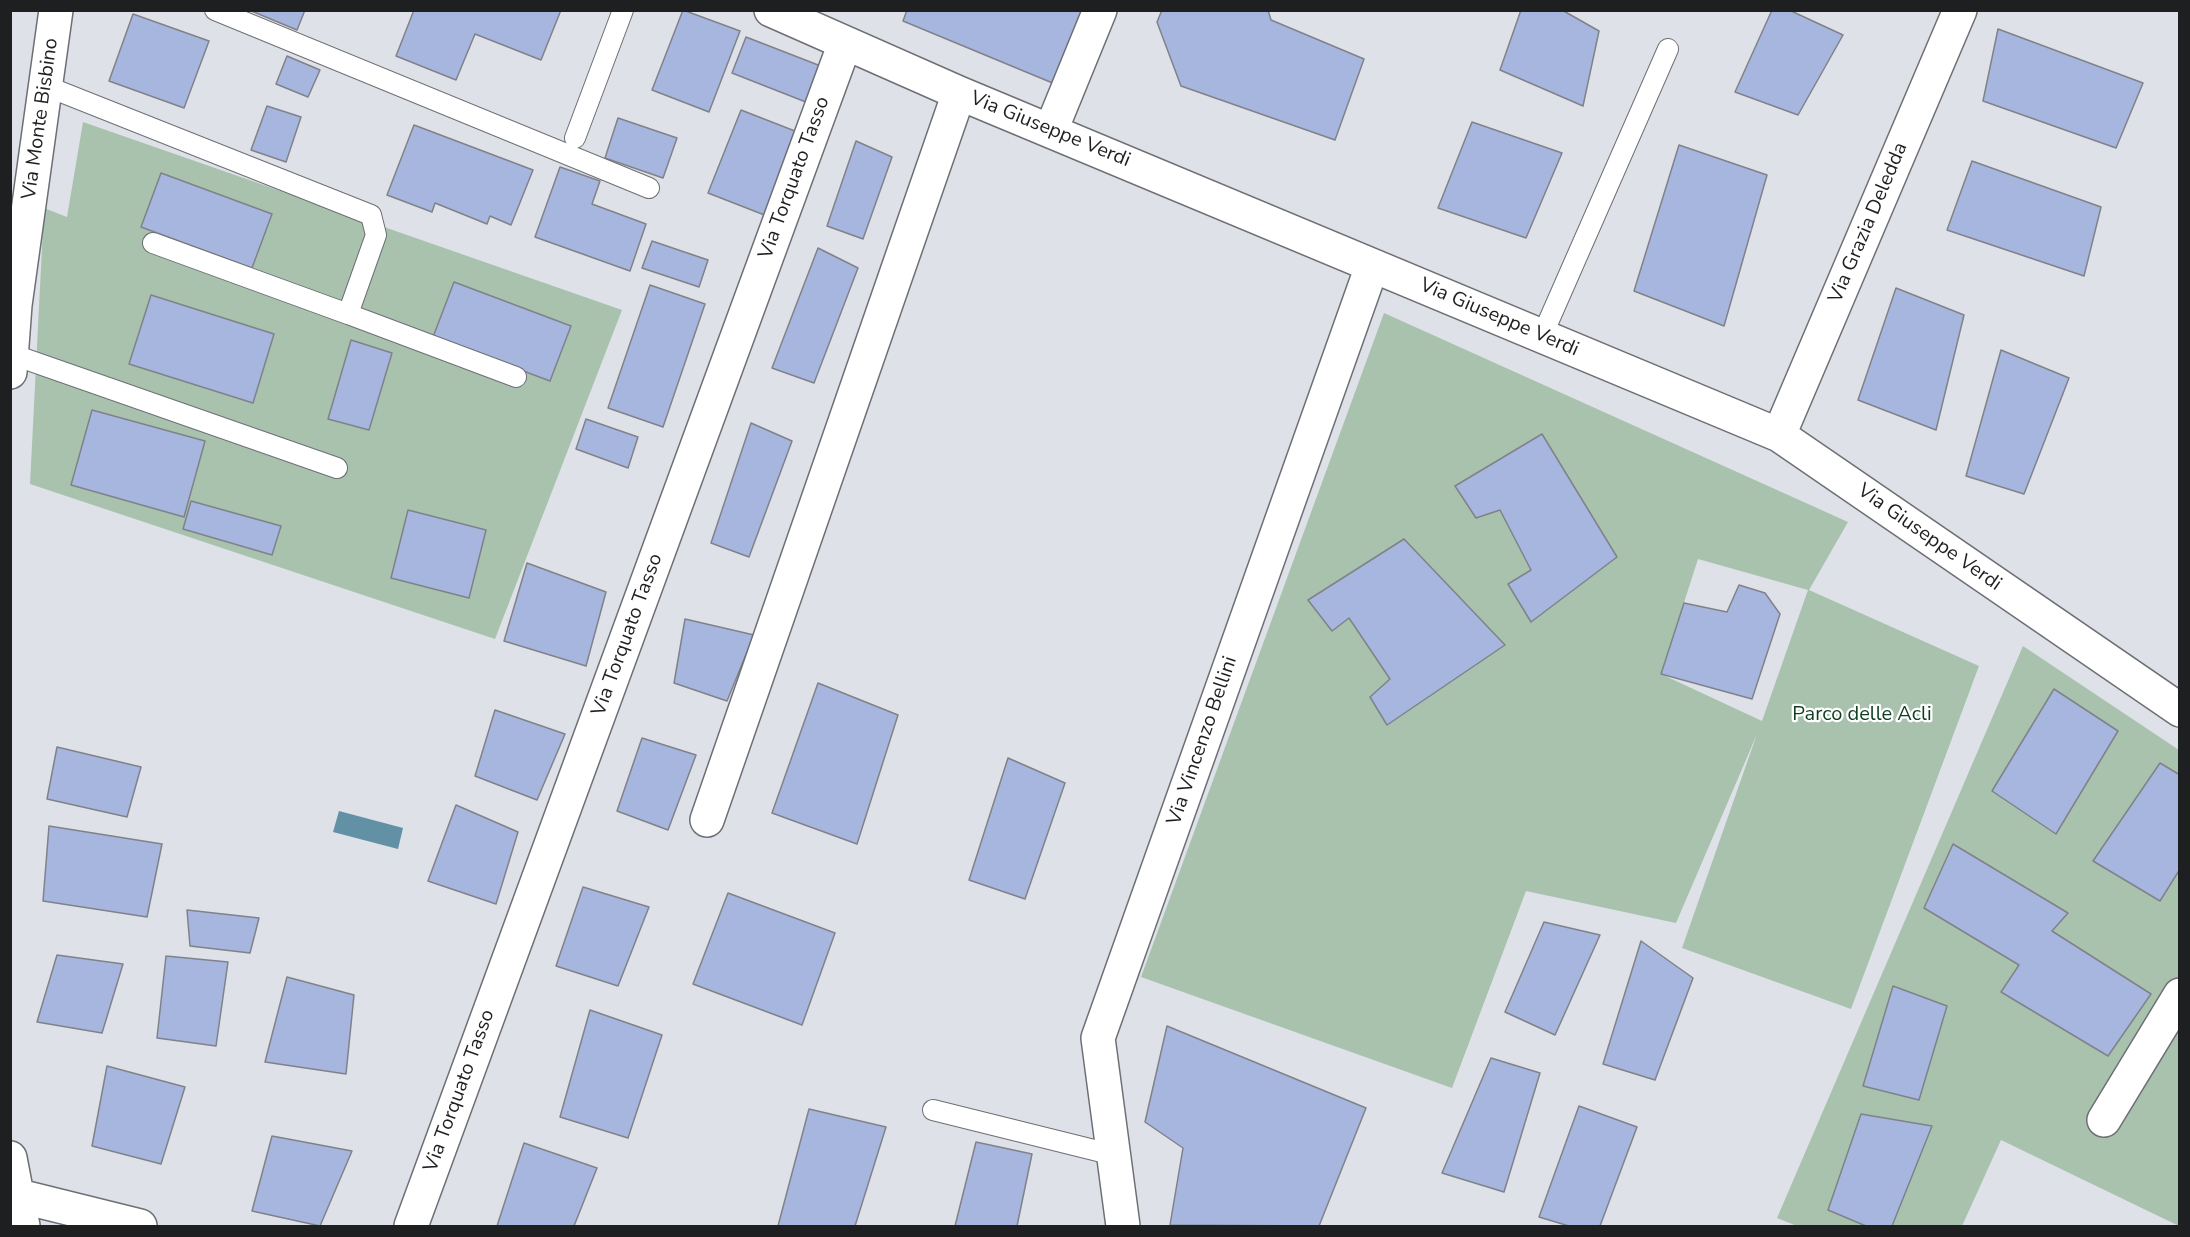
<!DOCTYPE html>
<style>
body{margin:0}
#map{position:relative;width:2190px;height:1237px;overflow:hidden;background:#dee1e8;font-family:"Nunito Sans",sans-serif}
canvas{display:block}
.frame{position:absolute;inset:0;border:12px solid #1e1f21;pointer-events:none}
</style>
<div id="map">
<canvas width="2190" height="1237"></canvas>
<div class="frame"></div>
</div>
<script>
const ctx = document.querySelector('canvas').getContext('2d');
ctx.lineJoin = 'round';
function fillPath(path, color) {
  ctx.fillStyle = color;
  ctx.fill(path, 'evenodd');
}
function shape(rows) {
  const path = new Path2D();
  for (const r of rows) {
    path.moveTo(r[0], r[1]);
    for (let i = 2; i < r.length; i += 2) path.lineTo(r[i], r[i + 1]);
  }
  return path;
}
function stroke(path, color, width, dash) {
  ctx.strokeStyle = color;
  ctx.lineWidth = width;
  ctx.lineCap = dash ? 'butt' : 'round';
  ctx.setLineDash(dash || []);
  ctx.stroke(path);
}
function write(font, color, halo, rows, align = 'center') {
  ctx.font = font + ' "Nunito Sans",sans-serif';
  ctx.lineWidth = 4.5;
  ctx.setLineDash([]);
  ctx.textBaseline = 'middle';
  ctx.strokeStyle = halo;
  ctx.fillStyle = color;
  for (const [text, x, y, turn = 0] of rows) {
    ctx.save();
    ctx.translate(x, y);
    ctx.rotate((+turn || 0) * Math.PI / 180);
    ctx.textAlign = isNaN(turn) ? turn : align;
    if (halo) ctx.strokeText(text, 0, 0);
    ctx.fillText(text, 0, 0);
    ctx.restore();
  }
}
fillPath(shape([
 [83,122,622,310,495,639,30,484,44,208,67,217],
 [1384,313,1848,522,1809,590,1979,666,1851,1009,1682,948,1757,734,1676,923,1526,891,1452,1088,1141,977],
 [1698,559,1808,590,1762,721,1661,674],
 [2023,646,2179,750,2179,1226,2001,1140,1962,1226,1797,1226,1777,1218]
]), '#a8c2ae');
fillPath(shape([
 [339,811,403,828,398,849,333,832]
]), '#6291a6');
const building = shape([
 [249,10,305,10,297,30,249,10],
 [414,10,561,10,541,60,475,34,456,80,396,56,414,10],
 [683,10,740,31,709,112,652,90,683,10],
 [907,10,1085,10,1055,84,903,21,907,10],
 [1162,10,1268,10,1271,20,1364,59,1335,140,1181,86,1157,22,1162,10],
 [1521,10,1562,10,1599,31,1583,106,1500,70,1521,10],
 [1772,10,1789,10,1843,35,1798,115,1735,92,1772,10],
 [133,14,209,41,184,108,109,81,133,14],
 [1998,29,2143,83,2116,148,1983,101,1998,29],
 [746,37,831,70,816,106,732,73,746,37],
 [287,56,320,70,308,97,276,84,287,56],
 [267,106,301,117,286,162,251,150,267,106],
 [741,110,800,133,767,216,708,193,741,110],
 [618,118,677,138,663,178,605,158,618,118],
 [1472,122,1562,153,1526,238,1438,208,1472,122],
 [414,125,533,170,511,225,490,216,487,224,435,203,432,212,387,195,414,125],
 [856,141,892,157,863,239,827,226,856,141],
 [1679,145,1767,175,1724,326,1634,291,1679,145],
 [1972,161,2101,207,2084,276,1947,230,1972,161],
 [560,167,600,181,592,204,646,224,630,271,535,237,560,167],
 [161,173,272,214,252,268,141,227,161,173],
 [652,241,708,260,699,287,642,268,652,241],
 [818,248,858,268,814,383,772,368,818,248],
 [454,282,571,326,550,381,433,337,454,282],
 [650,285,705,304,663,427,608,408,650,285],
 [1896,288,1964,315,1936,430,1858,400,1896,288],
 [151,295,274,334,253,403,129,364,151,295],
 [351,340,392,353,369,430,328,419,351,340],
 [2001,350,2069,378,2024,494,1966,476,2001,350],
 [92,410,205,441,184,517,71,485,92,410],
 [586,419,638,437,628,468,576,449,586,419],
 [751,423,792,441,749,557,711,543,751,423],
 [1542,434,1617,557,1531,622,1508,584,1531,570,1500,510,1476,518,1455,486,1542,434],
 [191,501,281,526,272,555,183,529,191,501],
 [408,510,486,530,469,598,391,578,408,510],
 [1404,539,1505,645,1387,725,1370,697,1390,679,1349,618,1332,631,1308,600,1404,539],
 [527,563,606,592,586,666,504,641,527,563],
 [1739,585,1765,593,1780,614,1752,699,1661,674,1684,603,1727,612,1739,585],
 [685,619,754,635,727,701,674,683,685,619],
 [818,683,898,715,857,844,772,813,818,683],
 [2054,689,2118,731,2056,834,1992,791,2054,689],
 [495,710,565,734,537,800,475,776,495,710],
 [642,738,696,755,668,830,617,811,642,738],
 [57,747,141,767,127,817,47,799,57,747],
 [1008,758,1065,783,1025,899,969,880,1008,758],
 [2160,763,2180,775,2180,869,2160,901,2093,861,2160,763],
 [456,805,518,832,496,904,428,881,456,805],
 [49,826,162,844,147,917,43,901,49,826],
 [1953,844,2068,913,2052,931,2151,994,2108,1056,2001,992,2019,965,1924,908,1953,844],
 [583,887,649,907,618,986,556,966,583,887],
 [728,893,835,933,802,1025,693,984,728,893],
 [187,910,259,918,250,953,190,946,187,910],
 [1544,922,1600,935,1555,1035,1505,1012,1544,922],
 [1641,941,1693,978,1655,1080,1603,1064,1641,941],
 [57,955,123,964,102,1033,37,1022,57,955],
 [166,956,228,962,216,1046,157,1038,166,956],
 [287,977,354,995,346,1074,265,1062,287,977],
 [1893,986,1947,1006,1919,1100,1863,1086,1893,986],
 [590,1010,662,1035,628,1138,560,1117,590,1010],
 [1167,1026,1366,1108,1319,1226,1170,1225,1183,1148,1145,1122,1167,1026],
 [1491,1058,1540,1073,1504,1192,1442,1173,1491,1058],
 [107,1066,185,1087,161,1164,92,1146,107,1066],
 [1579,1106,1637,1127,1600,1226,1569,1226,1539,1217,1579,1106],
 [809,1109,886,1127,855,1226,778,1226,809,1109],
 [1861,1114,1932,1126,1892,1226,1866,1226,1828,1210,1861,1114],
 [272,1136,352,1151,320,1226,252,1211,272,1136],
 [976,1142,1032,1154,1017,1226,955,1226,976,1142],
 [524,1143,597,1168,574,1226,497,1226,524,1143]
]);
fillPath(building, '#a7b6de');
stroke(building, '#808289', 1.5);
const lane = shape([
 [215,10,649,188],
 [46,86,371,215,376,235,348,314,516,377],
 [575,138,623,10],
 [153,243,348,314],
 [1542,336,1668,49],
 [11,354,337,468],
 [933,1110,1114,1155]
]);
const street = shape([
 [771,10,959,93,1779,435,2180,710],
 [1051,130,1100,10],
 [10,372,15,305,56,10],
 [1779,435,1960,10],
 [707,820,959,93],
 [2104,1120,2180,995],
 [10,1158,23,1226],
 [19,1196,140,1226],
 [411,1226,845,43],
 [1123,1226,1098,1038,1372,266]
]);
stroke(lane, '#6d6f75', 22);
stroke(street, '#6d6f75', 36);
stroke(lane, '#fff', 20);
stroke(street, '#fff', 33);
write('20px', '#1e1f21', '#fff', [
 ["Via Monte Bisbino",41,119,-82],
 ["Via Giuseppe Verdi",1050,130,22],
 ["Via Torquato Tasso",795,178,-70],
 ["Via Grazia Deledda",1869,223,-67],
 ["Via Giuseppe Verdi",1499,318,23],
 ["Via Giuseppe Verdi",1929,538,35],
 ["Via Torquato Tasso",628,635,-70],
 ["Via Vincenzo Bellini",1203,741,-71],
 ["Via Torquato Tasso",460,1091,-70]
]);
write('20px', '#0e3d1f', '#fff', [
 ["Parco delle Acli",1862,715]
]);
</script>
